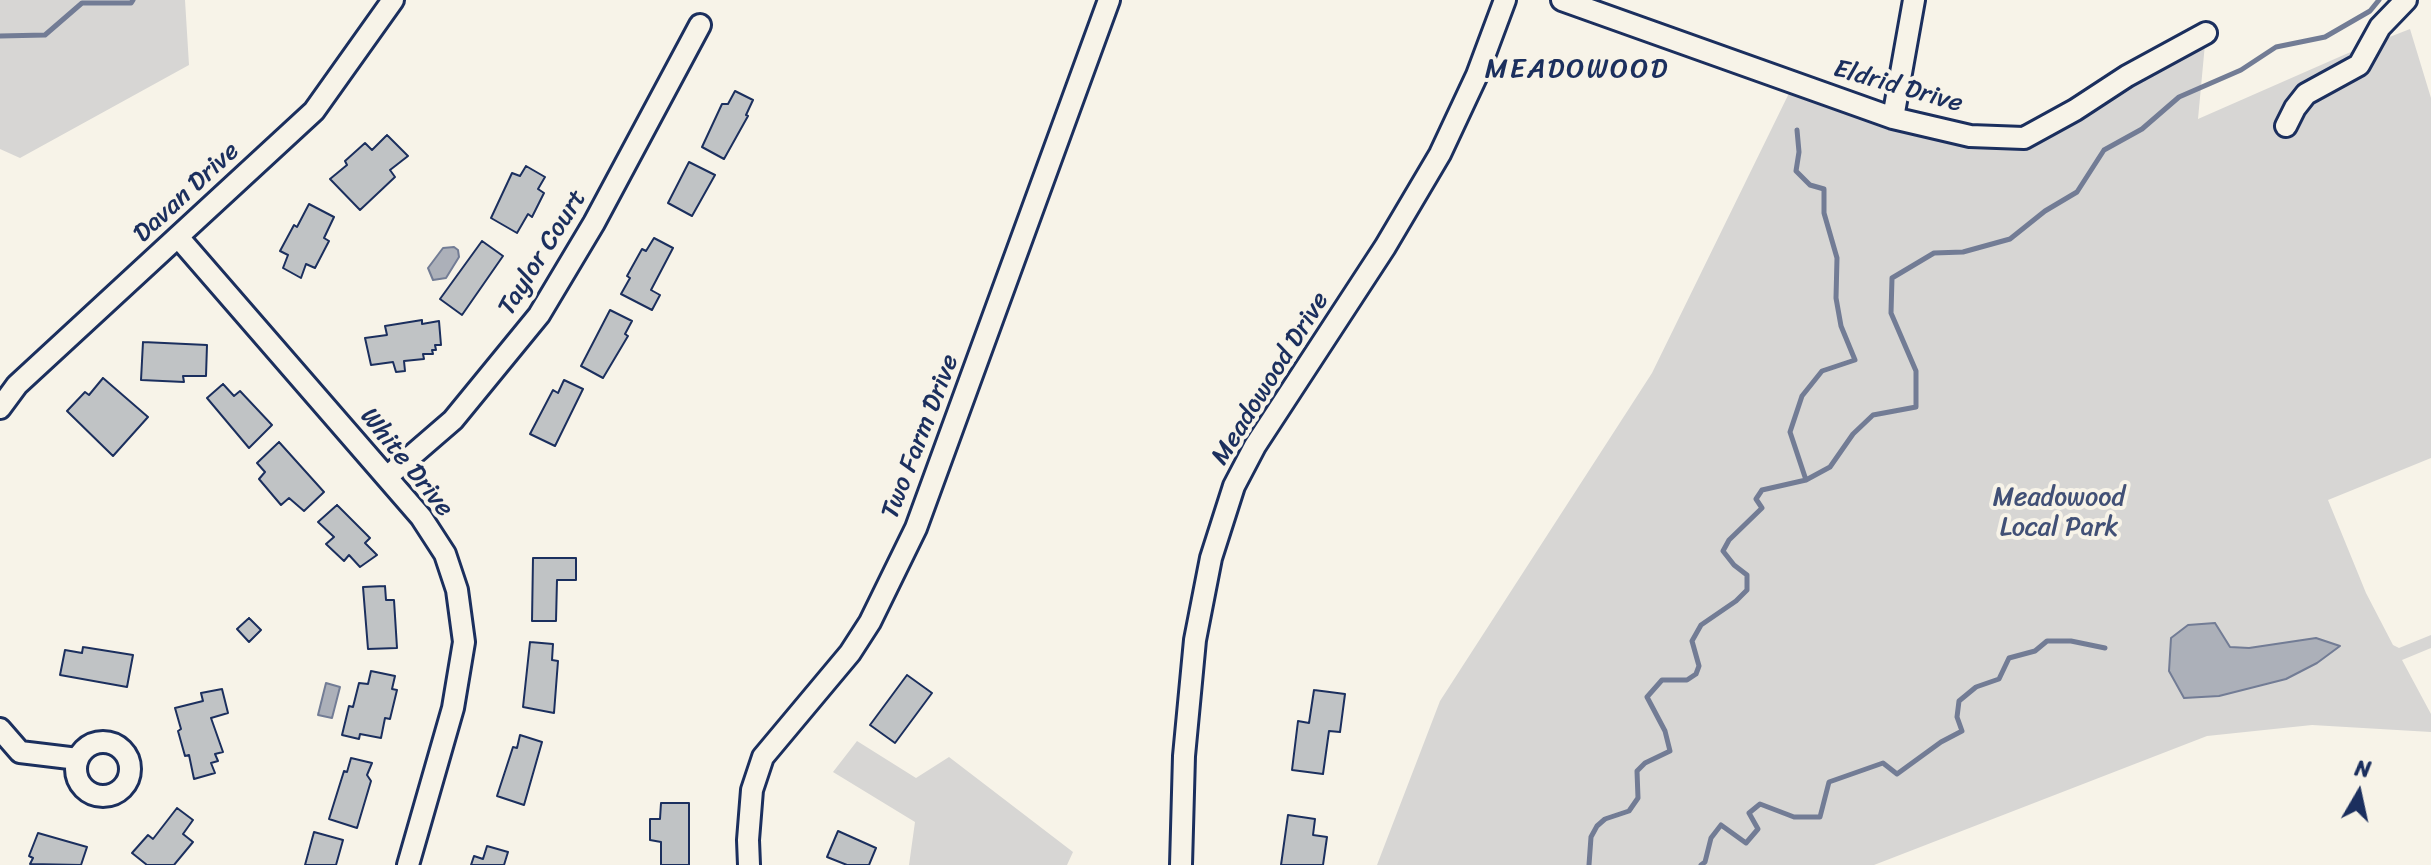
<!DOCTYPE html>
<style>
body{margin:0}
#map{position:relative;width:2431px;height:865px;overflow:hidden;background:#f7f3e8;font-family:Sriracha,sans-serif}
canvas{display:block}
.north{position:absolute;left:2319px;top:753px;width:80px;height:80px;-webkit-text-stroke:6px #f7f3e8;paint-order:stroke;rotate:9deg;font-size:22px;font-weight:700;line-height:32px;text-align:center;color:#1b2f5e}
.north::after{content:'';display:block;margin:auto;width:28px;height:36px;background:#1b2f5e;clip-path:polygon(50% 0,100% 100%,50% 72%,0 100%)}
</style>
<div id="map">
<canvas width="2431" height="865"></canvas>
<div class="north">N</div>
</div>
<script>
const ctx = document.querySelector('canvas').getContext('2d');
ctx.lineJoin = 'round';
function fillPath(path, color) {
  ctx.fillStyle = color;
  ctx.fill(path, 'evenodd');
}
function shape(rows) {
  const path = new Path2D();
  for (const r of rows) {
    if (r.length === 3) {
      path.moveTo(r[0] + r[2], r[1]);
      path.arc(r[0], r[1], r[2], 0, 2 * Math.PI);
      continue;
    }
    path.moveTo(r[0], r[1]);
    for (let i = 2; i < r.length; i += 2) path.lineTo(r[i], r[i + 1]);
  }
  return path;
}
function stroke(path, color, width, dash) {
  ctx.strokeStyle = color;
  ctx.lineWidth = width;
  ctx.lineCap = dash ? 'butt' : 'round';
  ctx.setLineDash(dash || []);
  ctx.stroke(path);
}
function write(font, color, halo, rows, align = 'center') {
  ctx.font = font + ' Sriracha,sans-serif';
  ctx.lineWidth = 8;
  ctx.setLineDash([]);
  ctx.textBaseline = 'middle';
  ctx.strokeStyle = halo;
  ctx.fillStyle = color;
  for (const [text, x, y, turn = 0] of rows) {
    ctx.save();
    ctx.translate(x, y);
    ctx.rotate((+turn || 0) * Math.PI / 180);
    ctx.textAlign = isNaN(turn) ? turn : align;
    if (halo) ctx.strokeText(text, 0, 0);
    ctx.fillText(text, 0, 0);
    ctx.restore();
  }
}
fillPath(shape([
 [0,0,185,0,189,65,20,158,0,149],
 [2410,29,2431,98,2431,458,2328,500,2366,593,2393,645,2399,648,2431,635,2431,648,2402,660,2431,714,2431,732,2312,725,2207,736,1874,865,1377,865,1440,701,1652,373,1794,83,1893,118,2024,138,2206,33,2198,119,2346,54],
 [857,741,916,778,949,757,1073,852,1067,865,909,865,915,822,833,772]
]), '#d7d6d4');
const water = shape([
 [454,247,458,250,459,257,446,278,433,280,428,268,443,248,454,247],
 [2215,623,2230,647,2249,648,2316,638,2340,646,2317,663,2286,679,2219,696,2184,698,2169,671,2171,638,2188,625,2215,623],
 [326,683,340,687,332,718,318,715,326,683]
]);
fillPath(water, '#acb0b9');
stroke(water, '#727c95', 2);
stroke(shape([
 [0,36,45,35,82,3,131,3,133,0],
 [1797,130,1799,152,1796,171,1810,185,1824,189,1824,213,1837,258,1836,298,1841,326,1855,360,1822,371,1802,396,1790,432,1806,480],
 [1589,865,1591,837,1597,826,1605,819,1629,811,1638,798,1637,771,1645,763,1670,751,1665,731,1647,697,1662,680,1687,680,1696,674,1699,666,1692,641,1701,625,1736,601,1747,590,1747,575,1734,565,1723,551,1729,540,1762,508,1756,499,1762,490,1806,480,1830,467,1853,434,1873,415,1916,407,1916,371,1891,313,1892,278,1934,253,1963,252,2010,239,2045,211,2077,192,2104,150,2142,129,2179,97,2241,70,2276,47,2325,37,2370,11,2379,0],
 [1701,865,1705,862,1711,838,1721,825,1746,843,1758,829,1749,813,1760,804,1794,817,1820,817,1829,782,1883,763,1897,774,1941,742,1962,731,1957,717,1959,701,1976,687,1999,679,2009,658,2035,651,2047,641,2071,641,2105,648]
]), '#727c95', 5);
const building = shape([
 [735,91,753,100,746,115,748,116,724,159,702,147,722,104,728,104,735,91],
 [387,135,408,156,390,170,395,177,360,210,330,179,347,165,345,161,365,143,372,150,387,135],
 [689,162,715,175,692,216,668,203,689,162],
 [526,166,545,177,538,189,544,193,532,217,528,214,517,233,491,218,512,173,520,176,526,166],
 [309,204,334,217,324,238,329,241,315,268,306,264,301,278,283,268,288,255,280,251,294,225,297,227,309,204],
 [654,238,673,248,651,290,660,295,652,310,621,294,630,278,627,276,642,249,646,251,654,238],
 [482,241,503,256,462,315,440,299,482,241],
 [610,310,632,321,625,334,628,336,603,378,581,366,610,310],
 [422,320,422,324,439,321,441,345,435,345,436,350,432,350,433,354,423,354,424,359,404,361,405,371,396,372,393,362,371,365,365,338,387,335,385,326,422,320],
 [143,342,207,345,206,376,183,376,184,382,141,380,143,342],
 [103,378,148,417,113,456,67,411,85,392,89,395,103,378],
 [564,380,583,389,555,446,530,434,553,390,558,393,564,380],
 [223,384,234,396,240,391,272,425,249,448,207,398,223,384],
 [279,442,324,492,304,511,289,498,281,505,259,479,265,472,257,463,279,442],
 [337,505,370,538,365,543,377,555,360,567,349,555,344,561,326,544,334,537,318,522,337,505],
 [533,558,576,558,576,580,557,580,556,621,532,621,533,558],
 [385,586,386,600,394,600,397,648,368,649,363,587,385,586],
 [249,618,261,630,249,642,237,629,249,618],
 [530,642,553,644,552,660,558,661,554,713,523,707,530,642],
 [83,647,133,655,127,687,60,675,65,650,82,653,83,647],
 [371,671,395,676,392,689,397,690,390,719,385,718,381,738,360,734,359,739,342,735,349,706,353,707,359,683,368,684,371,671],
 [907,675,932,693,895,743,870,725,907,675],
 [222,689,228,713,211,718,223,752,215,754,218,761,211,763,215,773,194,779,189,755,185,756,178,731,181,729,175,708,203,701,201,693,222,689],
 [1314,690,1345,694,1340,732,1329,731,1323,774,1292,770,1298,721,1309,723,1314,690],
 [520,735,542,742,524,805,497,796,513,747,517,748,520,735],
 [351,758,372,763,367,775,371,781,357,828,329,819,344,771,347,772,351,758],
 [661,803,689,803,689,865,661,865,661,842,650,840,650,819,660,819,661,803],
 [177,808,193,820,183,834,193,842,174,865,147,865,132,853,148,835,153,839,177,808],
 [1288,815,1315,819,1313,835,1327,837,1323,865,1281,865,1288,815],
 [838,831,876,848,869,865,847,865,827,857,838,831],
 [314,832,343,840,336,865,305,865,314,832],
 [38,833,87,847,81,865,30,864,33,858,29,856,38,833],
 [487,846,508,852,504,865,471,865,474,856,483,859,487,846]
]);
fillPath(building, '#c0c3c5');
stroke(building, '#1b2f5e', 2);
const minor = shape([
 [1562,0,1893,118,1970,136,2024,138,2075,110,2127,76,2206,33],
 [1893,118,1914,0],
 [2286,126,2295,108,2306,94,2359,65,2380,27,2406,0],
 [178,237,421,517,445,554,457,590,464,642,453,708,408,865],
 [0,408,17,385,314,111,393,0],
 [387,477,453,420,539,315,594,223,700,25],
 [0,729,20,752,78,759],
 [103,769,27],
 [749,865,748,840,752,790,763,757,850,653,870,622,916,528,1109,0],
 [1181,865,1184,756,1195,640,1211,558,1234,486,1255,446,1385,247,1440,154,1477,75,1505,0]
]);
stroke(minor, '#1b2f5e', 26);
stroke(minor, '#f7f3e8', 20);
write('26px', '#1b2f5e', '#f7f3e8', [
 ["Eldrid Drive",1898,87,16],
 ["Davan Drive",187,193,-43],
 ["Taylor Court",543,253,-58],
 ["Meadowood Drive",1271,379,-58],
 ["Two Farm Drive",921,437,-69],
 ["White Drive",406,463,51]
]);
write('26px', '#415076', '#f7f3e8', [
 ["Meadowood",2059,498],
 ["Local Park",2059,528]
]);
ctx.letterSpacing = '2px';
write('28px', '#1b2f5e', '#f7f3e8', [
 ["MEADOWOOD",1577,70]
]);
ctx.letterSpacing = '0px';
</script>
